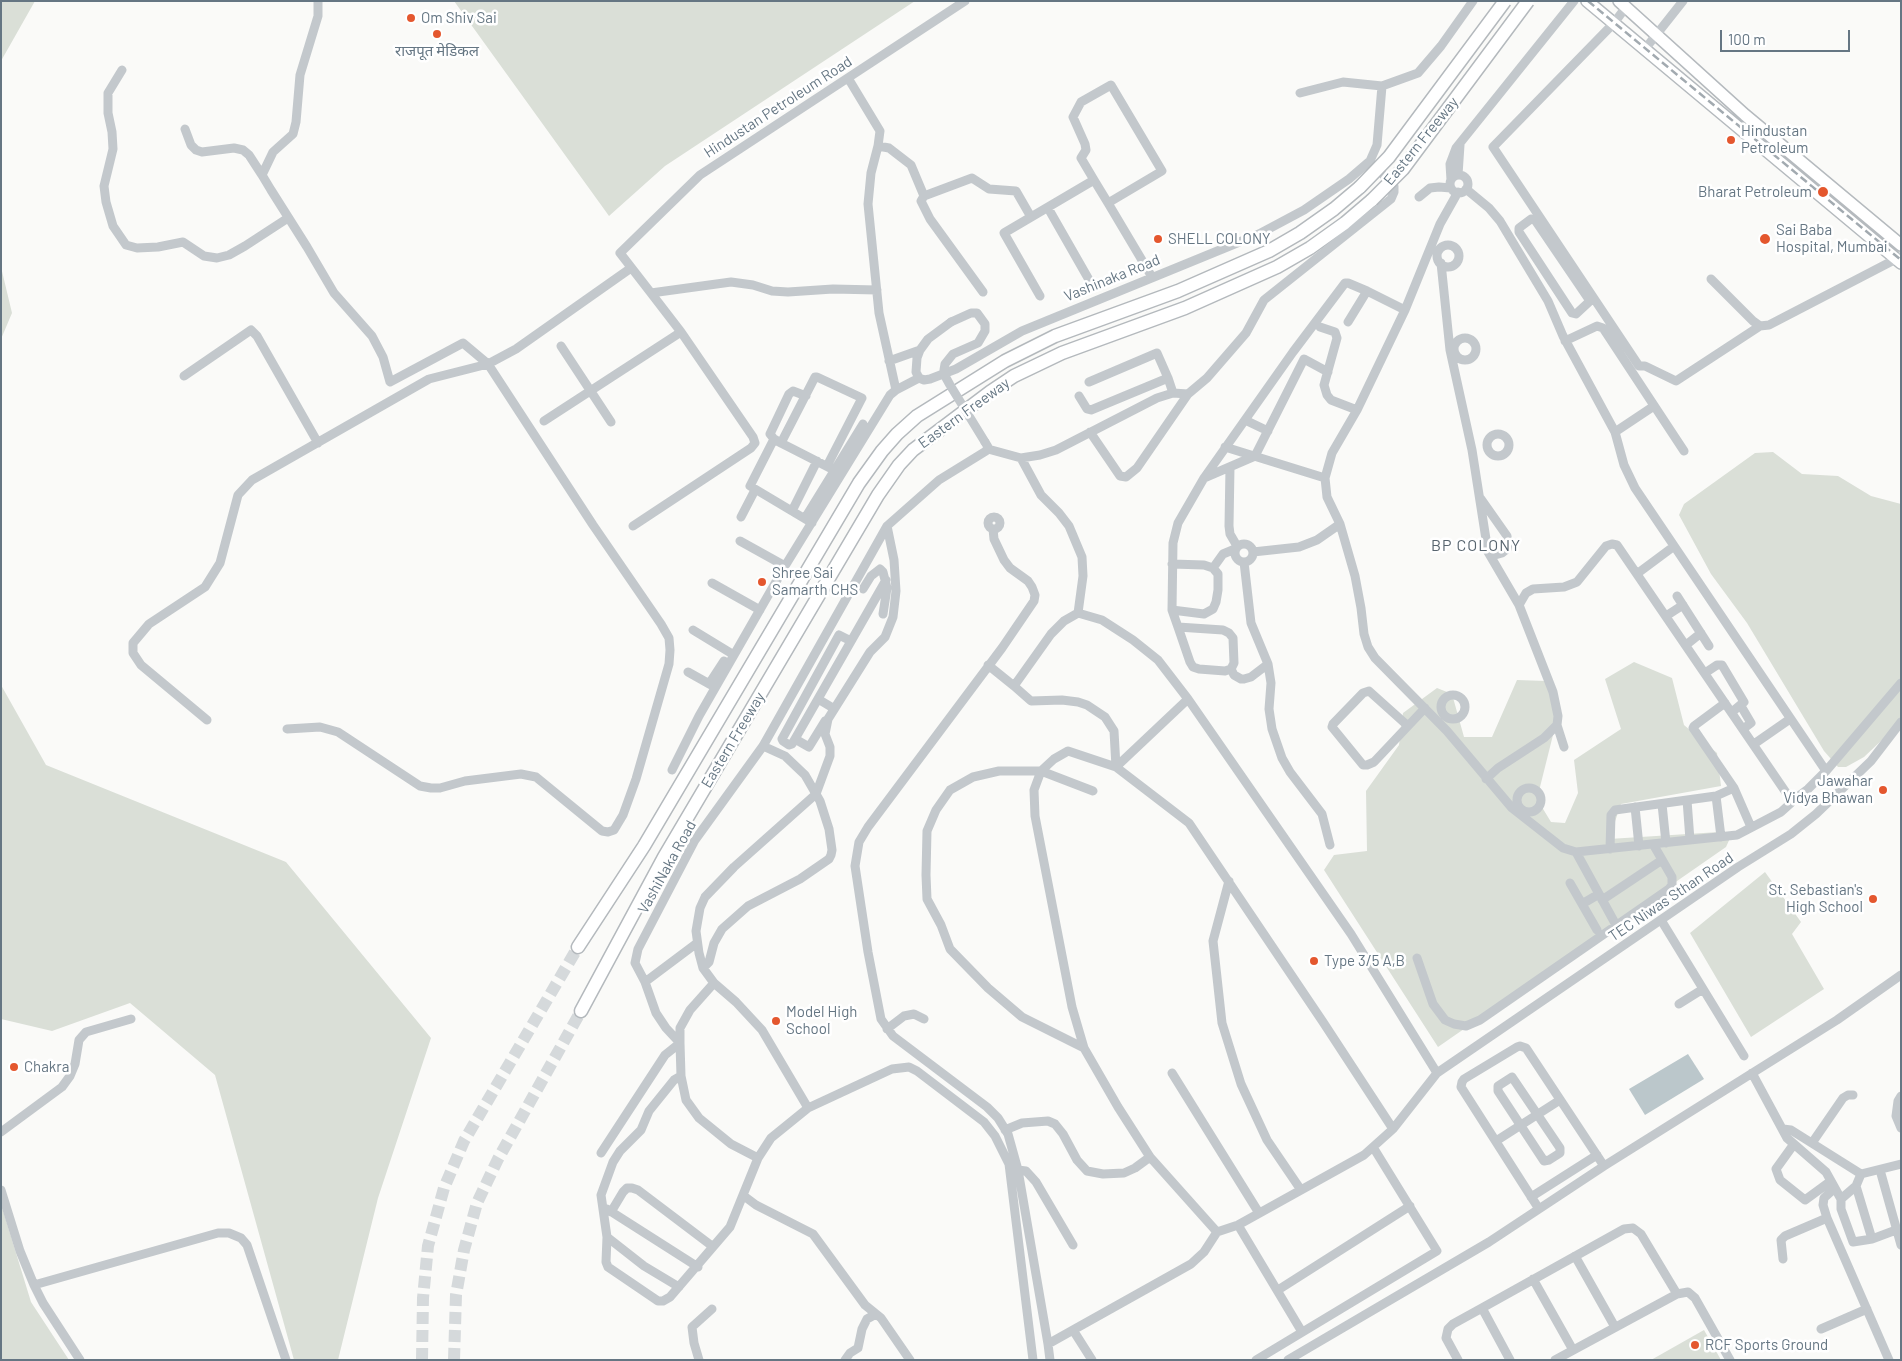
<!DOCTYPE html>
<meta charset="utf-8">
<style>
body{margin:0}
#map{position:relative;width:1902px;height:1361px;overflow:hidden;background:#fafaf8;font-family:Barlow,sans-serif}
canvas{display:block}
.frame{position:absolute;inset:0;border:2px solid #657683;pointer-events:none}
.scale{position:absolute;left:1720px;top:30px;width:130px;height:22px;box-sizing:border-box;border:2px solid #657683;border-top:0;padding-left:6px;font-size:15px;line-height:18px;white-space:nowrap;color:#657683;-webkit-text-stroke:4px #fff;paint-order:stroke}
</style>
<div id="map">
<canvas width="1902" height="1361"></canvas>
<div class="frame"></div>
<div class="scale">100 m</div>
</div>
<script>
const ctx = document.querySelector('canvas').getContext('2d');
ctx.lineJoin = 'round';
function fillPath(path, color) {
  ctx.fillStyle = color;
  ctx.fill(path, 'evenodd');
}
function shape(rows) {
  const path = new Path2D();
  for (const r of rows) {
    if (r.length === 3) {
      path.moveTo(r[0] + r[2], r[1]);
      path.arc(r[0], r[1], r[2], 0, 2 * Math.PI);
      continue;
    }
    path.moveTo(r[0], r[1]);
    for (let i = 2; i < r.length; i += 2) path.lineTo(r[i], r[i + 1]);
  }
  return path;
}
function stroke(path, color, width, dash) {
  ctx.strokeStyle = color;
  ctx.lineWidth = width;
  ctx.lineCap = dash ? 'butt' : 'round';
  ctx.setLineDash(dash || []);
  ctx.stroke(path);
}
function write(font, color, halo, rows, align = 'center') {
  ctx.font = font + ' Barlow,"Noto Sans Devanagari",sans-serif';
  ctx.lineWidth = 5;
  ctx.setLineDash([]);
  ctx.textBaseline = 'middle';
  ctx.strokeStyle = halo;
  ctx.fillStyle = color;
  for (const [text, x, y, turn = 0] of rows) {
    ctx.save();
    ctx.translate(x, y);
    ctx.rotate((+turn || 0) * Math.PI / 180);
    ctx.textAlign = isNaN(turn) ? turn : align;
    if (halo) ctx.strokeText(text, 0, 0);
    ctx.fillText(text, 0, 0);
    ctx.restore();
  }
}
fillPath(shape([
 [1,1,35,1,1,61],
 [454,1,915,1,665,166,609,216],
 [1,267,12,313,1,339],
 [1773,452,1802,474,1838,476,1871,496,1901,504,1901,722,1864,757,1846,767,1838,767,1824,751,1747,623,1711,574,1679,515,1684,504,1755,453],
 [1634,662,1672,678,1684,725,1717,753,1721,786,1621,804,1609,839,1719,832,1731,836,1726,847,1438,1047,1324,870,1334,855,1367,851,1366,791,1399,745,1403,713,1437,688,1452,694,1464,737,1492,737,1517,680,1546,681,1559,711,1537,799,1551,822,1565,823,1578,793,1574,760,1621,729,1605,679],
 [1,685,46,765,286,862,431,1038,378,1198,338,1360,294,1360,215,1075,130,1003,52,1031,1,1019],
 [1765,872,1801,922,1792,934,1824,989,1751,1037,1690,933],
 [1,1204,31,1302,69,1360,1,1360],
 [1704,1330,1721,1360,1651,1360]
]), '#dadfd7');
fillPath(shape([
 [1688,1054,1704,1079,1645,1115,1629,1089]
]), '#bbc7cb');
stroke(shape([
 [422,1360,423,1298,428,1246,444,1188,464,1141,578,947],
 [454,1360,456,1295,464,1250,477,1203,498,1159,581,1011]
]), '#d5d9db', 12, [12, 6]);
const major = shape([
 [1587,1,1901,263],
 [1619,1,1745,115,1901,245]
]);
const highway = shape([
 [578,947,644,846,859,483,882,451,897,434,917,416,1005,361,1055,336,1178,291,1269,251,1300,233,1334,209,1360,187],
 [581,1011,664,857,878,495,899,465,913,450,990,392,1014,376,1062,353,1185,308,1277,267,1310,248,1345,223,1372,200]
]);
stroke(major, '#b5babe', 14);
stroke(highway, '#b4b9bd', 15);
stroke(shape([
 [1626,7,1614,23,1493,147,1639,366,1645,366,1676,381,1760,326],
 [1645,49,1683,1],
 [122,70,108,93,108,113,112,132,113,149,104,186,106,202,113,226,126,245,137,248,158,247,183,242,204,256,217,258,229,255,245,246,288,218],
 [848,78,880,131,878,146,871,173,868,204,879,313,896,390],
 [1300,93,1343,82,1382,86],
 [185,129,191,145,196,150,202,152,234,148,243,150,249,155,262,175],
 [878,146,889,148,911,165,924,196,972,178,989,189,1016,191,1031,217],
 [1458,175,1460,145],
 [1459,184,9],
 [1451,180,1450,164,1456,148,1574,1],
 [1466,189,1489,208,1500,221,1548,301,1563,336,1615,432,1624,465,1635,488,1826,771],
 [1458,192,1440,224,1405,310,1357,410,1332,453,1325,478,1327,497,1340,524,1355,576,1361,608,1364,634,1368,647,1375,658,1447,731,1512,808,1563,848,1576,852,1737,835,1781,812,1791,803],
 [924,196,921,201,930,219,983,292],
 [1419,197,1430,188,1439,187,1451,188],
 [1108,203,1162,171,1111,85,1081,102,1073,117,1085,144,1086,150,1081,158,1094,180,1108,203,1152,277],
 [1048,208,1088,278],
 [1531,219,1535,220,1590,301,1576,314,1572,313,1519,232,1519,228,1531,219],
 [1448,256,11],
 [1441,263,1450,350,1472,450,1488,552,1519,605,1553,692,1558,716,1557,725,1544,738,1498,768,1486,779],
 [1711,279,1753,321,1760,326,1769,325,1900,257],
 [877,290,833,289,788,292,772,291,753,285,731,282,651,293,620,253,700,175,965,1],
 [1040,296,1004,233,1094,180],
 [951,322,928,339,920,350,917,358,916,372,919,378,924,380,930,379,956,369,1022,331,1259,234,1304,210,1349,179,1370,161,1377,145,1382,86,1418,73,1441,46,1473,1],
 [1348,322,1367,291,1405,310],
 [1320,327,1335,332,1337,338,1324,385,1327,395,1331,400,1357,410],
 [1465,349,11],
 [1565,341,1597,326,1603,328,1684,451],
 [561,346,611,422],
 [889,361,920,350],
 [184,376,251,330,257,336,318,443],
 [1089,382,1157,353,1168,378,1173,393],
 [1079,396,1087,409,1091,410,1168,378],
 [1245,420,1268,431],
 [544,421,681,332],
 [1090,432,1120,476,1126,477,1137,468,1188,394],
 [1615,432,1654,406],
 [1498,445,11],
 [774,439,770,434,789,394,793,391,806,396],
 [781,443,830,468],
 [1225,447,1325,478],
 [988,449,1021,458,1040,455,1056,450,1157,398,1173,393,1188,394,1207,378,1246,333,1264,300,1391,199,1394,192,1394,186,1375,166],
 [1021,458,1041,495,1059,513,1069,526,1082,557,1083,576,1078,613],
 [1230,467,1229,526,1230,534,1237,546],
 [1204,478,1255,456,1304,359,1328,372],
 [1481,499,1507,536,1508,544,1507,549,1502,553,1495,555,1488,552],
 [792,511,817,461],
 [994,523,6],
 [741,517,755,490],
 [805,518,863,424],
 [812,523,750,486,774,439,781,443,815,377,817,377,862,398,827,466],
 [633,526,751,448,755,443,753,437,681,332,651,293],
 [993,529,994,539,1004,560,1010,568,1028,581,1032,587,1035,595,1034,601,1002,648,868,827,859,842,855,866,868,952,881,1019,893,1036,987,1107,998,1118,1008,1134,1018,1170,1048,1344],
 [740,541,785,566],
 [1244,553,9],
 [1253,552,1299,547,1317,540,1340,524],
 [1244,562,1251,623,1268,664,1271,683,1269,709,1272,729,1282,758,1290,772,1322,814,1330,845],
 [1172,564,1204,565,1213,568,1218,574,1218,590,1216,602,1213,609,1204,614,1172,610],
 [1213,568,1223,554,1235,549],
 [1638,573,1673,547],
 [712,583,760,610],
 [863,589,871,576,880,569,883,572,887,588,883,614],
 [1677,596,1709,646],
 [1519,605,1526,593,1533,589,1564,587,1577,582,1606,546,1612,544,1617,545,1787,794],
 [1666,616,1683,605],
 [1178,627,1223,630,1229,633,1233,638,1234,663,1231,669,1225,671,1199,669,1193,667,1190,662,1178,627,1172,610,1173,543,1178,523,1204,478,1293,352,1345,283,1348,283,1367,291],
 [693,630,734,655],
 [851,641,839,635,782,739,783,741,789,745,792,744,795,739,842,657,886,580],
 [1686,645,1701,633],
 [988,665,1014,686,1051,634,1064,621,1078,613,1102,620,1133,640,1158,660,1188,699,1351,934,1437,1073,1393,1129,1364,1155,1238,1225,1217,1232,1204,1252,1191,1264,1048,1344,1050,1360],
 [1231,669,1234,675,1241,679,1244,679,1251,677,1268,664],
 [688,672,713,686],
 [1705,673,1717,665,1722,665,1744,702,1732,712],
 [709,684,724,661],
 [1014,686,1031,701,1062,700,1078,702,1087,705,1105,717,1114,731,1116,767],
 [1453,707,12],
 [818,699,833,708],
 [1741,706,1751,723,1743,729],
 [207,720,141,665,133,653,133,643,149,624,205,587,220,563,238,495,252,480,429,379,488,364,516,349,631,268],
 [1557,725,1564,747],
 [1408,726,1369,691,1363,693,1333,724,1332,727,1363,765,1367,765,1374,762,1425,708],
 [287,729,320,727,338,732,420,786,431,788,440,788,465,781,521,774,536,777,602,831,608,832,614,830,623,815,636,779,669,664,670,650,669,638,661,624,593,525,488,364,463,343,390,382,383,357,372,336,334,293,307,247,271,190,262,175,273,152,293,134,296,122,300,75,318,16,318,1],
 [795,739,809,747,825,721],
 [1754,744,1790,719],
 [1116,767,1188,699],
 [672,770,699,716,785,566,890,395,896,390,919,378],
 [1734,788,1751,827],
 [1529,800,12],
 [1093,791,1041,771,1034,790,1035,816,1072,1007,1084,1048,1118,1107,1150,1157,1217,1232],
 [1716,796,1721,837],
 [1796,798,1808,789,1826,771,1901,683],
 [1687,800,1690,840],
 [1662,804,1666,843],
 [1635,807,1639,846],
 [1610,849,1611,815,1615,810,1716,796,1734,788,1693,728,1694,726,1725,703],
 [1576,852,1616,925],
 [1229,881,1213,941,1222,1023,1241,1084,1267,1140,1301,1190],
 [1570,883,1597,930],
 [1602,900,1662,860],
 [1582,904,1599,894],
 [1661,920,1744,1056],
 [697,943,645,982,656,1013,666,1028,680,1043,681,1076,686,1100,699,1118,731,1144,758,1158],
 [1417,958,1433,1004,1445,1020,1454,1024,1466,1026,1480,1020,1669,889,1672,885,1672,877,1653,844],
 [703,968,709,962,714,943,722,929,748,906,800,879,829,859,831,855,832,850,829,829,820,801,805,775,785,756,763,746],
 [645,982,635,963,638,949,695,840,763,746,887,526,939,480,986,451,988,447,985,442],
 [1679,1004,1703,989],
 [887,1029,904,1016,914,1014,924,1019],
 [1084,1048,1022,1017,988,988,950,949,941,925,927,899,926,875,927,831,936,810,950,790,973,777,999,771,1041,771,1054,759,1068,751,1116,767,1189,823,1323,1022,1393,1129],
 [1172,1073,1259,1213],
 [1437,1073,1738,867,1791,834,1816,814,1871,761,1901,722],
 [1752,1073,1787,1138,1826,1172,1841,1199,1856,1186,1861,1174,1901,1164],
 [681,1076,674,1080,649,1111,641,1130,620,1151,613,1162,601,1195,607,1237,606,1262,608,1267,658,1301,663,1301,670,1297,730,1227,758,1158,771,1138,808,1108,892,1069,909,1067,917,1071,984,1122,995,1136,1009,1164,1033,1360],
 [1512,1077,1560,1148,1560,1153,1549,1160,1544,1161,1498,1091,1498,1086,1512,1077],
 [1901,1096,1898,1101,1896,1116,1901,1128],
 [808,1108,762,1030,736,1002,714,983,703,968,699,953,696,931,700,908,705,897,734,867,816,794,830,756,830,747,825,734,828,719,870,652,885,637,893,617,896,591,894,560,887,526],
 [1783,1129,1791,1130,1861,1174],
 [1005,1130,1022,1123,1048,1121,1055,1124,1063,1134,1077,1160,1087,1171,1103,1174,1124,1173,1135,1168,1150,1157],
 [1,1132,62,1087,70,1076,75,1064,79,1040,86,1032,131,1019],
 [1496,1141,1560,1100],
 [1812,1143,1843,1098,1848,1095,1853,1095],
 [1794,1144,1776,1169,1780,1180,1805,1200,1831,1181],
 [601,1153,665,1055,680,1043,680,1028,690,1010,714,983],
 [1018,1170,1026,1171,1036,1182,1073,1245],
 [1880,1170,1901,1245],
 [1856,1186,1872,1239,1896,1230],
 [1,1190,20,1251,34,1285,43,1303,80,1360],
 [744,1196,756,1205,813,1234,865,1305,881,1318,910,1360],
 [1531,1197,1597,1155],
 [1841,1199,1841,1209,1853,1242,1872,1239],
 [607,1209,698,1267],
 [1539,1209,1461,1087,1462,1082,1464,1079,1517,1047,1520,1046,1526,1048,1604,1166],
 [611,1212,623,1192,627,1188,632,1188,638,1190,712,1246],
 [1827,1218,1889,1360],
 [1238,1225,1302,1332],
 [607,1237,644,1266,679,1287],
 [1575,1256,1615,1327],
 [1783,1259,1781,1240,1785,1236,1827,1218,1823,1205,1824,1198,1835,1188],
 [1533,1279,1573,1350],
 [34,1285,218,1233,229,1233,241,1238,247,1245,286,1360],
 [1278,1290,1410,1206],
 [1821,1329,1867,1309],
 [1073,1330,1092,1360],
 [699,1360,694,1343,692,1327,712,1309],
 [845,1360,850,1353,858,1348,862,1329,867,1319,876,1314],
 [1256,1360,1437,1251,1373,1147],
 [1288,1360,1489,1242,1604,1166,1837,1020,1901,975],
 [1458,1360,1446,1338,1448,1329,1453,1324,1482,1308],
 [1510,1360,1482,1308,1624,1229,1633,1228,1641,1234,1677,1294],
 [1555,1360,1677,1294,1688,1292,1695,1298,1730,1360]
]), '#c3c8cc', 9);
stroke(major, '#fff', 11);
stroke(highway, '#fff', 12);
stroke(shape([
 [1588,1,1901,260]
]), '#a2aab0', 2.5, [8, 4]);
const highwayBridge = shape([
 [1360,187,1389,157,1505,1],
 [1372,200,1403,169,1528,1]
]);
stroke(highwayBridge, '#b4b9bd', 15, []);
stroke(shape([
 [951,322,971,313,977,313,985,324,985,331,978,343,953,354,945,364,944,370,945,376,950,385,985,442]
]), '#c3c8cc', 9);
stroke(highwayBridge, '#fff', 12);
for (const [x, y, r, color] of [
 [411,18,5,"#e4572e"],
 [437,34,5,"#e4572e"],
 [1731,140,5,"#e4572e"],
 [1823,192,6,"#e4572e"],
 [1158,239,5,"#e4572e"],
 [1765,239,6,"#e4572e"],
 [762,582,5,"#e4572e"],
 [1883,790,5,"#e4572e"],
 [1873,899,5,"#e4572e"],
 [1314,961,5,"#e4572e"],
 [776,1021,5,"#e4572e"],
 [14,1067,5,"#e4572e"],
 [1695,1345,5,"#e4572e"]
]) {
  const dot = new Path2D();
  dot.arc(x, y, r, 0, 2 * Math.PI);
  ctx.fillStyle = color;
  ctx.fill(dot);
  stroke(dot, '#fff', 2);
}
write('15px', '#657683', '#fff', [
 ["Om Shiv Sai",421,18],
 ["राजपूत मेडिकल",437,51,"center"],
 ["Hindustan",1741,131],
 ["Petroleum",1741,148],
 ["Bharat Petroleum",1812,192,"right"],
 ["Sai Baba",1776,230],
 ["Hospital, Mumbai",1776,247],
 ["SHELL COLONY",1168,239],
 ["Shree Sai",772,573],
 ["Samarth CHS",772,590],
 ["Jawahar",1873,781,"right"],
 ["Vidya Bhawan",1873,798,"right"],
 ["St. Sebastian's",1863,890,"right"],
 ["High School",1863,907,"right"],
 ["Type 3/5 A,B",1324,961],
 ["Model High",786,1012],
 ["School",786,1029],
 ["Chakra",24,1067],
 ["RCF Sports Ground",1705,1345]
], 'left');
write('15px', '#657683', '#fff', [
 ["Hindustan Petroleum Road",778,107,-33],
 ["Eastern Freeway",1421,141,-51],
 ["Vashinaka Road",1112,278,-22],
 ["Eastern Freeway",964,413,-36],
 ["Eastern Freeway",733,740,-59],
 ["VashiNaka Road",667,867,-61],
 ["TEC Niwas Sthan Road",1671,897,-34]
]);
ctx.letterSpacing = '1px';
write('16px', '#57646e', '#fff', [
 ["BP COLONY",1476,546]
]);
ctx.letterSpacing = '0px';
</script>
